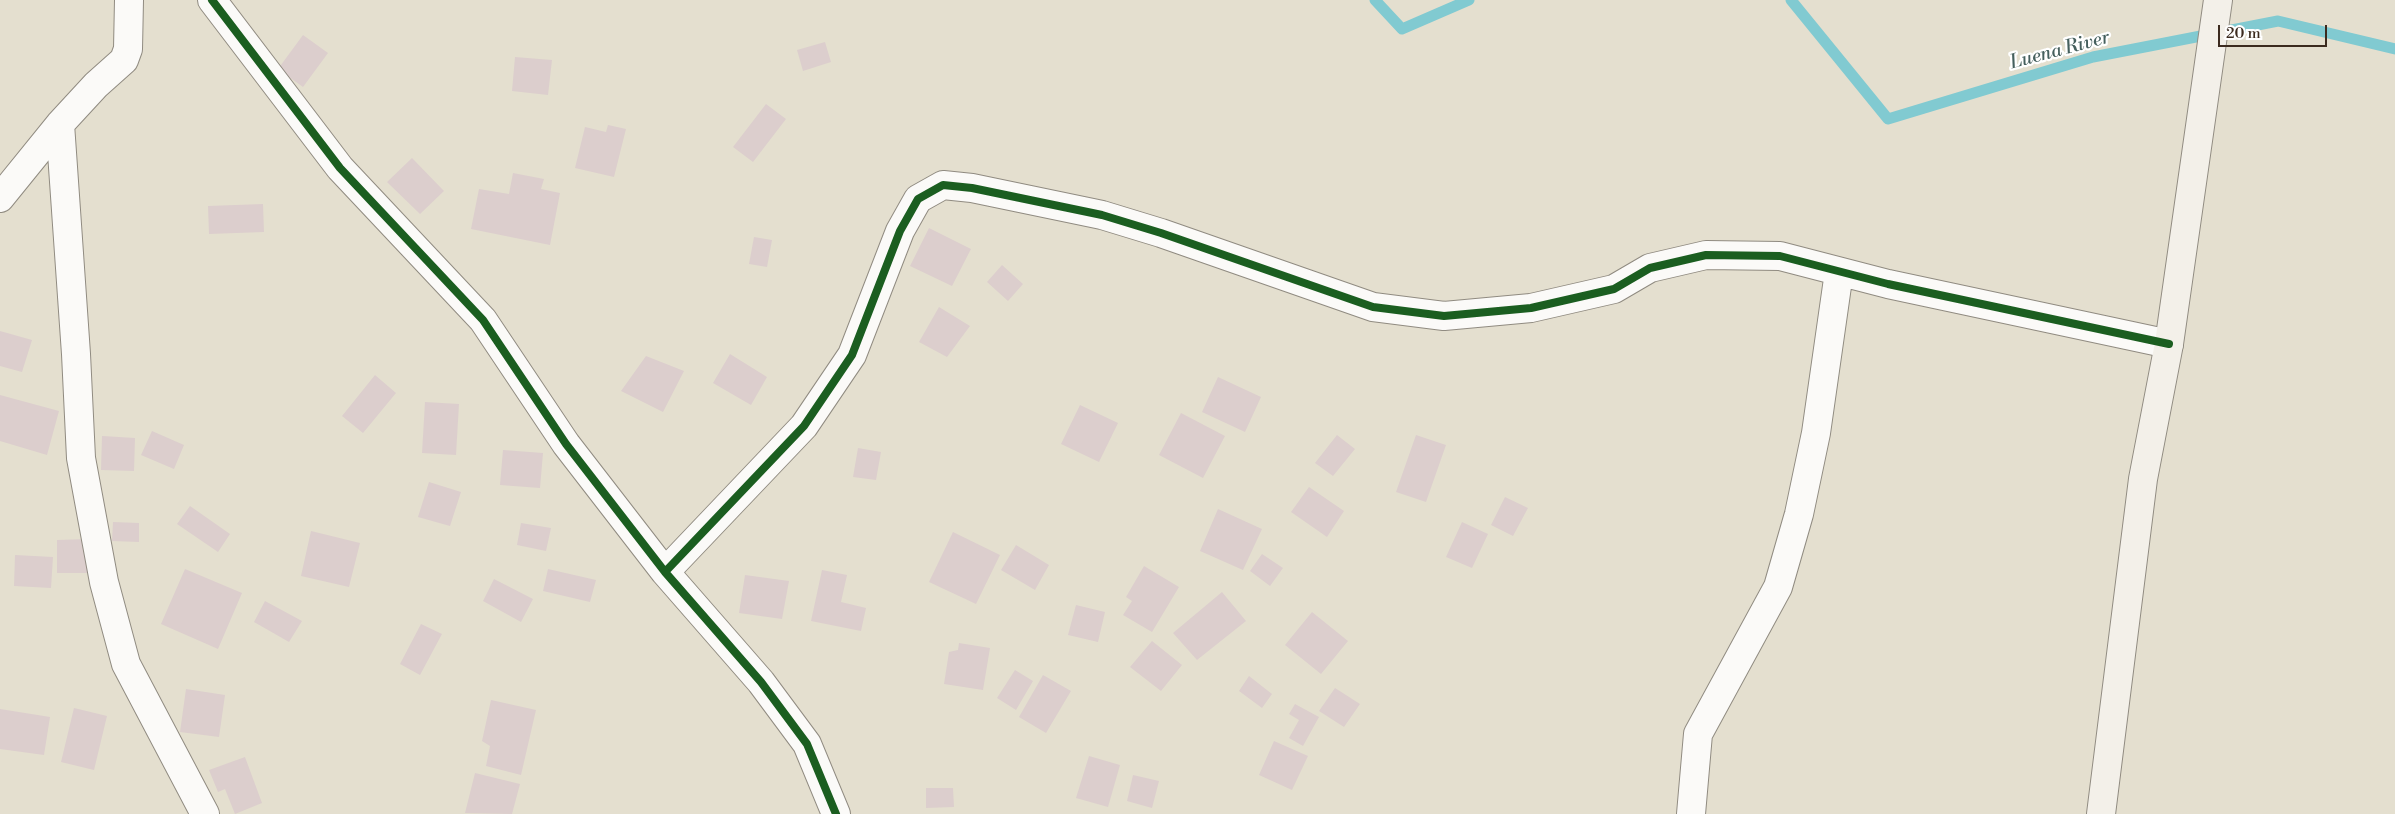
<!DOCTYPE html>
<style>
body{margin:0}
#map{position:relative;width:2395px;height:814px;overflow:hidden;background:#e4dfcf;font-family:"Libre Bodoni",serif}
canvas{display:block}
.scale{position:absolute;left:2218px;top:25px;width:109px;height:22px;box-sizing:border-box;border:2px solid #3b2a1e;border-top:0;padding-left:6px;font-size:15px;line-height:18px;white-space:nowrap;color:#3b2a1e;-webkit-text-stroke:4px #fff;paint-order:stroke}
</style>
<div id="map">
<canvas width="2395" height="814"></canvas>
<div class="scale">20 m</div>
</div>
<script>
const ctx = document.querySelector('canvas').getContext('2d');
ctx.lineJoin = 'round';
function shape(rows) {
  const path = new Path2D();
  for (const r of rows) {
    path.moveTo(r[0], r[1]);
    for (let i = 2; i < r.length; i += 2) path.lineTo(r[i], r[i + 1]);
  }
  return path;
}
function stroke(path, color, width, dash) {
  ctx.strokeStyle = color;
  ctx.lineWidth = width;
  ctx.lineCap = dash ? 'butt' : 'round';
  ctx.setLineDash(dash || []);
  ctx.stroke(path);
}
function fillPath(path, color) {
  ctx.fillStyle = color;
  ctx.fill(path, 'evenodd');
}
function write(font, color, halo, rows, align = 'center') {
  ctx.font = font + ' "Libre Bodoni",serif';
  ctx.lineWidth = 4.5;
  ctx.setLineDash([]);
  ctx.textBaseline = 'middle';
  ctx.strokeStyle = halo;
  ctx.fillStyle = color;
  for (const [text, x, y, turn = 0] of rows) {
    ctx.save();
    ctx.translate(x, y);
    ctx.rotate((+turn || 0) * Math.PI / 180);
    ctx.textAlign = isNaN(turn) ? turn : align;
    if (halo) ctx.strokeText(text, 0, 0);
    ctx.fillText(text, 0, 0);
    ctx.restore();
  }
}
stroke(shape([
 [1375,0,1402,29,1469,0],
 [1791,0,1888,119,2093,57,2278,21,2395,49]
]), '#81cad1', 11);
fillPath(shape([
 [303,35,328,53,303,87,278,69],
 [825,42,831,62,803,71,797,50],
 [515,57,552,60,548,95,512,91],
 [766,104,786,119,753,162,733,147],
 [608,125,626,129,614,177,575,168,585,127,606,132],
 [412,158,444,191,420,214,387,182],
 [513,173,544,179,541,189,560,193,550,245,471,229,479,189,509,194],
 [263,204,264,232,209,234,208,206],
 [929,228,971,249,952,286,910,266],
 [754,237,772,240,767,267,749,264],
 [1002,265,1023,284,1008,301,987,282],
 [939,307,970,326,947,357,919,342],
 [0,331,32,340,22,372,0,366],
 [730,354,767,377,751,405,713,383],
 [646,356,684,371,663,412,621,391],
 [375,375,396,393,363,433,342,416],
 [1218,377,1261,397,1245,432,1202,412],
 [0,395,59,411,47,455,0,441],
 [425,402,459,404,456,455,422,453],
 [1080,405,1118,423,1099,462,1061,444],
 [1181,413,1225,436,1203,478,1159,455],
 [152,431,184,445,174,469,141,455],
 [1337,435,1355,449,1333,476,1315,463],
 [1416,435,1446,445,1426,502,1396,492],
 [102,436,135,438,134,471,101,470],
 [858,448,881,452,876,480,853,477],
 [503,450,543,453,540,488,500,485],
 [429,482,461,492,450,526,418,517],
 [1309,487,1344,511,1327,537,1291,512],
 [1505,497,1528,508,1513,536,1491,525],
 [190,506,230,534,218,552,177,524],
 [1218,509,1262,529,1243,570,1200,551],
 [113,522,139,523,139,542,112,541],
 [1462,522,1488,534,1472,568,1446,557],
 [521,523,551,528,546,551,517,545],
 [311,531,360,543,349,587,301,576],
 [953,532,1000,555,976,604,929,582],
 [87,539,88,573,57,573,57,540],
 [1016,545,1049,565,1035,590,1001,570],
 [1262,554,1283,568,1270,586,1250,571],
 [15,555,53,557,51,588,14,586],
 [1144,566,1179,587,1152,632,1123,615,1132,601,1126,597],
 [185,569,242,593,218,649,161,624],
 [548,569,596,580,590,602,543,591],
 [822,570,847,575,841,602,866,608,861,631,811,621],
 [745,575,789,581,782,619,739,613],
 [494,579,533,599,521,622,483,601],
 [1222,592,1246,621,1197,660,1173,633],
 [265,601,302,621,289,642,254,622],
 [1076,605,1105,612,1098,642,1068,635],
 [1312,612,1348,641,1321,674,1285,645],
 [421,624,442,634,420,675,400,664],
 [1152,641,1182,665,1161,691,1130,667],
 [959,643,990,648,983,690,944,684,949,652,958,650],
 [1015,670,1033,681,1016,710,997,698],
 [1043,675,1071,691,1046,733,1019,717],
 [1249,676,1272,694,1262,708,1239,691],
 [1335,688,1360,704,1344,727,1319,711],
 [186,689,225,695,219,737,180,732],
 [491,700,536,710,521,775,486,766,490,746,482,741],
 [1295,704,1319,717,1303,746,1289,738,1299,720,1289,714],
 [74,708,107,716,94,770,61,762],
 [0,709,50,717,44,755,0,749],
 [1274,741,1308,756,1292,790,1259,775],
 [1089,756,1120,765,1108,807,1076,798],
 [245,757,262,803,235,814,225,789,218,792,209,770],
 [475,773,520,784,512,814,465,813],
 [1133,775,1159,781,1152,808,1127,801],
 [926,788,953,788,954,807,926,808]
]), '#dccecd');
const minor = shape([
 [212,0,340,168,483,320,566,444,665,572,761,682,807,744,836,814],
 [60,124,76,354,81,458,104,582,126,664,205,814],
 [0,198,60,124,96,85,124,60,128,49,129,0],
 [665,572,804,426,852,355,900,231,918,199,943,185,972,188,1102,215,1161,233,1373,307,1444,316,1531,308,1614,289,1650,268,1706,255,1780,256,1888,284,2169,344],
 [1691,814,1698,734,1778,587,1799,514,1816,433,1839,272]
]);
const secondary = shape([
 [2101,814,2143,479,2169,344,2218,0]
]);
stroke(minor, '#908b81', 30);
stroke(secondary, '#908b81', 30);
stroke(minor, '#fbfaf8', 28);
stroke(secondary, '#f3f0e9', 28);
stroke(shape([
 [212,0,340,168,483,320,566,444,665,572,761,682,807,744,836,814],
 [665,572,804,426,852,355,900,231,918,199,943,185,972,188,1102,215,1161,233,1373,307,1444,316,1531,308,1614,289,1650,268,1706,255,1780,256,1888,284,2169,344]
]), '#1b5e20', 8);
write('italic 19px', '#455f5d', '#fff', [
 ["Luena River",2060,51,-15]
]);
</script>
